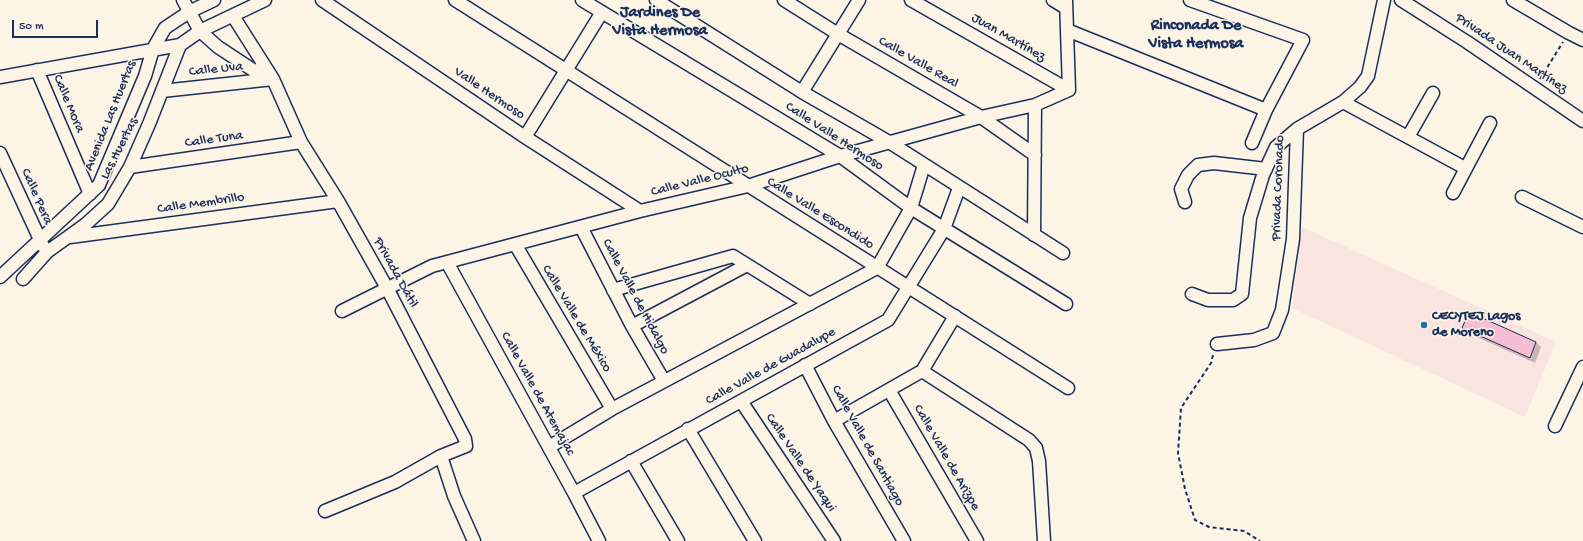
<!DOCTYPE html>
<meta charset="utf-8">
<style>
body{margin:0}
#map{position:relative;width:1583px;height:541px;overflow:hidden;background:#fcf5e5;font-family:"Gochi Hand",sans-serif}
canvas{display:block}
.scale{position:absolute;left:12px;top:20px;width:86px;height:18px;box-sizing:border-box;border:2px solid #1b2f5e;border-top:0;padding-left:5px;font-size:12px;line-height:14px;white-space:nowrap;color:#1b2f5e;-webkit-text-stroke:3px #fcf5e5;paint-order:stroke}
</style>
<div id="map">
<canvas width="1583" height="541"></canvas>
<div class="scale">50 m</div>
</div>
<script>
const ctx = document.querySelector('canvas').getContext('2d');
ctx.lineJoin = 'round';
function fillPath(path, color) {
  ctx.fillStyle = color;
  ctx.fill(path, 'evenodd');
}
function shape(rows) {
  const path = new Path2D();
  for (const r of rows) {
    path.moveTo(r[0], r[1]);
    for (let i = 2; i < r.length; i += 2) path.lineTo(r[i], r[i + 1]);
  }
  return path;
}
function stroke(path, color, width, dash) {
  ctx.strokeStyle = color;
  ctx.lineWidth = width;
  ctx.lineCap = dash ? 'butt' : 'round';
  ctx.setLineDash(dash || []);
  ctx.stroke(path);
}
function write(font, color, halo, rows, align = 'center') {
  ctx.font = font + ' "Gochi Hand",sans-serif';
  ctx.lineWidth = 3;
  ctx.setLineDash([]);
  ctx.textBaseline = 'middle';
  ctx.strokeStyle = halo;
  ctx.fillStyle = color;
  for (const [text, x, y, turn = 0] of rows) {
    ctx.save();
    ctx.translate(x, y);
    ctx.rotate((+turn || 0) * Math.PI / 180);
    ctx.textAlign = isNaN(turn) ? turn : align;
    if (halo) ctx.strokeText(text, 0, 0);
    ctx.fillText(text, 0, 0);
    ctx.restore();
  }
}
fillPath(shape([
 [1302,227,1556,342,1525,417,1292,308]
]), '#fae4e0');
fillPath(shape([
 [1469,313,1536,342,1541,347,1535,363,1468,333,1463,328]
]), '#0003');
const building = shape([
 [1469,312,1536,342,1530,358,1462,328,1469,312]
]);
fillPath(building, '#f6bed3');
stroke(building, '#1b2f5e', 1);
const minor = shape([
 [183,0,200,31,218,47,253,70,268,71],
 [322,0,525,137,640,211],
 [455,0,1068,388],
 [582,0,840,156,911,208,1066,304],
 [656,0,802,92,889,142,1063,253],
 [784,0,838,34,981,117,1035,155],
 [911,0,1069,90],
 [1053,0,1066,8],
 [1066,0,1069,90],
 [1190,0,1303,40,1266,110,1252,143],
 [1401,0,1467,42,1583,121],
 [1513,0,1569,33,1583,40],
 [233,16,273,79,301,142,338,201,387,288,465,439,466,446,441,456,454,496,474,541],
 [1067,30,1266,110],
 [37,70,90,194],
 [0,77,180,45,200,31,265,0],
 [162,91,273,79],
 [802,92,859,0],
 [1343,102,1465,168],
 [525,137,602,12],
 [1408,137,1433,93],
 [0,153,43,246],
 [130,167,301,142],
 [1453,193,1490,123],
 [1522,197,1583,227],
 [1185,202,1181,189,1188,175,1198,165,1214,163,1266,169],
 [581,227,632,326,664,381],
 [1034,235,1035,105],
 [70,237,338,201],
 [515,244,612,409],
 [447,262,574,493,599,541],
 [0,277,99,185,145,76,153,49,165,28,189,12,214,0],
 [23,279,47,252,86,224,108,204,130,167,149,124,180,45],
 [613,290,733,256,810,304],
 [1192,294,1208,300,1233,300,1242,294,1250,218,1263,175,1276,147,1297,129],
 [342,311,432,266,640,211,748,186,840,156,981,117,1035,105,1069,90],
 [632,326,747,265],
 [1217,344,1254,340,1273,333,1282,310,1293,239,1297,129,1343,102,1360,87,1368,76,1384,0],
 [805,365,834,421,904,541],
 [922,371,1029,440,1036,448,1039,461,1044,541],
 [889,390,977,541],
 [741,401,834,541],
 [834,421,922,371,955,316],
 [1555,426,1583,367],
 [688,429,755,541],
 [549,447,612,409,877,268,911,208,924,165],
 [631,461,678,541],
 [574,493,888,320,944,229,959,188],
 [325,511,395,482,441,456]
]);
stroke(minor, '#1b2f5e', 15);
stroke(shape([
 [1540,79,1563,42],
 [1213,355,1211,363,1181,408,1178,453,1185,489,1195,520,1209,527,1244,531,1260,541]
]), '#1b2f5e', 2, [4, 3]);
stroke(minor, '#fcf5e5', 12);
for (const [x, y, r, color] of [
 [1424,325,4,"#1f6fb2"]
]) {
  const dot = new Path2D();
  dot.arc(x, y, r, 0, 2 * Math.PI);
  ctx.fillStyle = color;
  ctx.fill(dot);
  stroke(dot, '#fcf5e5', 1.5);
}
write('14px', '#1b2f5e', '#fcf5e5', [
 ["Juan Martínez",1008,38,30],
 ["Privada Juan Martínez",1511,54,34],
 ["Calle Valle Real",918,63,30],
 ["Calle Uva",216,70,-6],
 ["Valle Hermoso",489,94,34],
 ["Calle Mora",68,104,67],
 ["Avenida Las Huertas",111,116,-68],
 ["Calle Valle Hermoso",834,137,33],
 ["Calle Tuna",214,140,-8],
 ["Las Huertas",120,149,-63],
 ["Calle Valle Oculto",700,181,-14],
 ["Privada Coronado",1279,188,-88],
 ["Calle Pera",36,197,66],
 ["Calle Membrillo",201,204,-8],
 ["Calle Valle Escondido",820,214,32],
 ["Privada Dátil",395,273,61],
 ["Calle Valle de Hidalgo",635,297,62],
 ["Calle Valle de México",576,319,59],
 ["Calle Valle de Guadalupe",771,367,-29],
 ["Calle Valle de Atemajac",537,394,61],
 ["Calle Valle de Santiago",867,446,61],
 ["Calle Valle de Arizpe",946,458,60],
 ["Calle Valle de Yaqui",800,463,56]
]);
write('bold 14px', '#1b2f5e', '#fcf5e5', [
 ["CECYTEJ Lagos",1432,317],
 ["de Moreno",1432,333]
], 'left');
write('bold 16px', '#1b2f5e', '#fcf5e5', [
 ["Jardines De",660,14],
 ["Vista Hermosa",660,32],
 ["Rinconada De",1196,27],
 ["Vista Hermosa",1196,45]
]);
</script>
